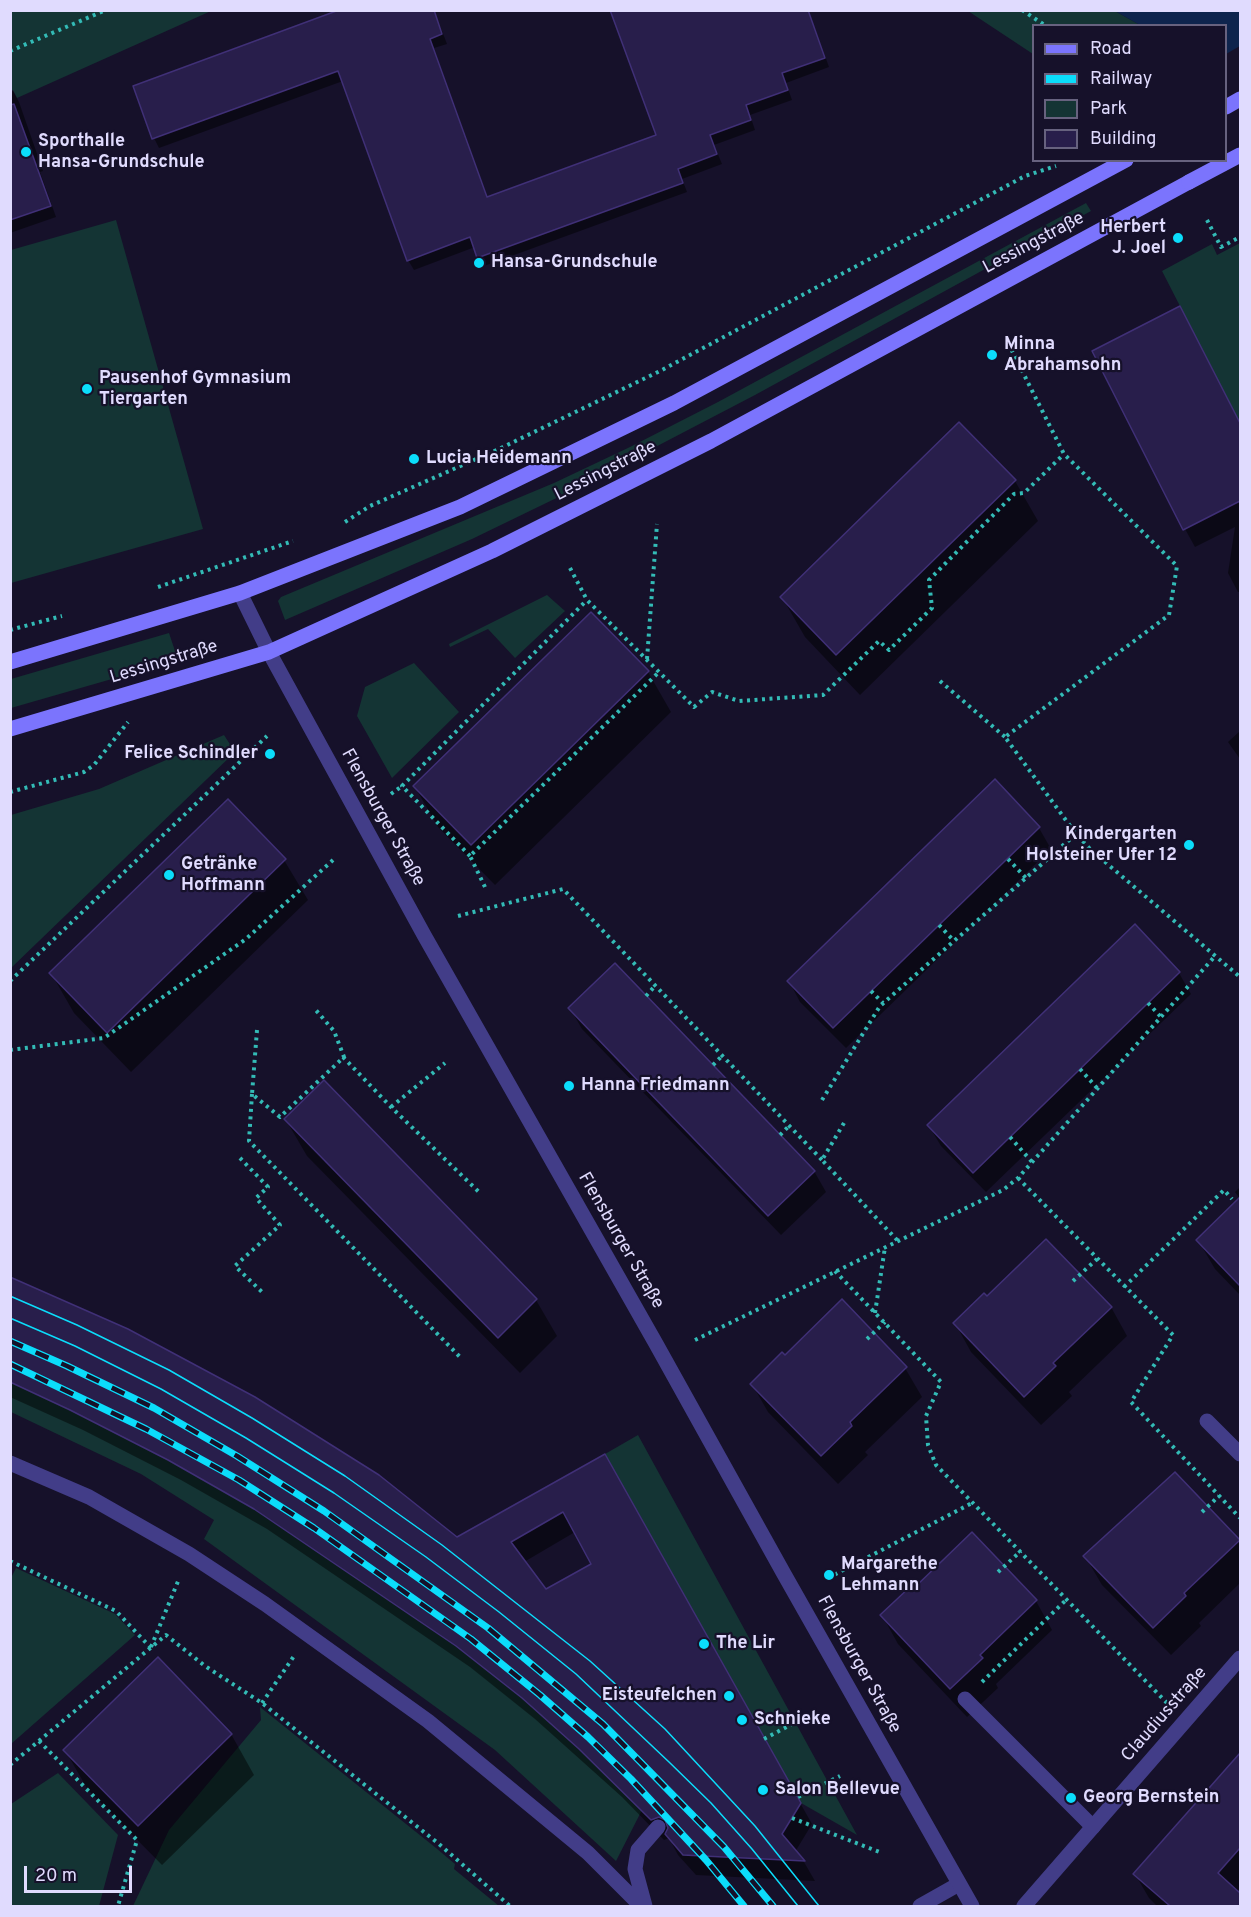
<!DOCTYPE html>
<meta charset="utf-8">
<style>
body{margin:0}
#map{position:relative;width:1251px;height:1917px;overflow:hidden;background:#16112a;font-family:Overpass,sans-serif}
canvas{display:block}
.frame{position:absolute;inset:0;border:12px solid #e0dbfe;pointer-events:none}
.legend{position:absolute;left:1032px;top:24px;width:195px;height:138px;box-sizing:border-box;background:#16112a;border:2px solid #67627f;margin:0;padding:8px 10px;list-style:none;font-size:18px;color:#e0dbfe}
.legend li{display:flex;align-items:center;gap:12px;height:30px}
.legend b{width:30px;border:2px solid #67627f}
.scale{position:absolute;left:24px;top:1866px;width:108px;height:27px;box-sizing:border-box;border:3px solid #e0dbfe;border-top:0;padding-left:8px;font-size:18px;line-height:21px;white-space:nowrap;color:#e0dbfe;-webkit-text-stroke:4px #16112a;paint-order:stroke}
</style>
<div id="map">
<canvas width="1251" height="1917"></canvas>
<div class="frame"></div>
<ul class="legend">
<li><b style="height:8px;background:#7b74fd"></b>Road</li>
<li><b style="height:8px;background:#0bddfb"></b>Railway</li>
<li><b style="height:16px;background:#143434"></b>Park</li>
<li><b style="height:16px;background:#281e4b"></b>Building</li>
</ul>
<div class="scale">20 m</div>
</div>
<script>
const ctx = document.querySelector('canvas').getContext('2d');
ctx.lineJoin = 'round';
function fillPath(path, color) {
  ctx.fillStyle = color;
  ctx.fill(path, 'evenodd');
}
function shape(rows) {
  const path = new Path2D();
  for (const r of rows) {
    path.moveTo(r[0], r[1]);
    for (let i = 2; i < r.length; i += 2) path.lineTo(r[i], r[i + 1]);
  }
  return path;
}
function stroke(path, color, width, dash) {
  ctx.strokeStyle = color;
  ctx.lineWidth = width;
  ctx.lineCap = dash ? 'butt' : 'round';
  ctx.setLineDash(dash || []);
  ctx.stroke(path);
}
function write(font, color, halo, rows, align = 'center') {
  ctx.font = font + ' Overpass,sans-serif';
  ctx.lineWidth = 4.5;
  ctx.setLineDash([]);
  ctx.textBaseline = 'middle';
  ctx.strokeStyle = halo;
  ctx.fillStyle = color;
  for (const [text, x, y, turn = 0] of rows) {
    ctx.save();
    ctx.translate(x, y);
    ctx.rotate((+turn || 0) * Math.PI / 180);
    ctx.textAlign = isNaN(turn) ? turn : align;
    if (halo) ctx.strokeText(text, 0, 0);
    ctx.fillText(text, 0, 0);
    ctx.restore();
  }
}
fillPath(shape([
 [11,11,211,11,17,98,13,90,11,91],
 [968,11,1115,11,1140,25,1034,26,1033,54],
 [1086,203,1091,211,755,395,573,490,472,539,285,620,278,601,281,597,554,483,630,447,718,402],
 [116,220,203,529,11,583,11,250],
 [1240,243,1240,423,1162,271,1212,244,1217,255],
 [547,595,565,611,515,658,488,629,450,647,449,644],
 [169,633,178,660,11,708,11,679],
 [414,663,459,712,392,778,357,716,365,687],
 [224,735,235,752,11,968,11,815,99,789],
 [10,1382,70,1410,168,1460,254,1509,456,1646,522,1698,609,1777,642,1810,616,1861,495,1750,204,1539,214,1520,141,1474,11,1412],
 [638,1435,857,1835,801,1803,605,1454],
 [16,1568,115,1614,135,1635,11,1744,10,1580],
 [260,1707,436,1848,455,1864,454,1869,499,1906,133,1906,169,1830,261,1720],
 [58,1773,118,1835,99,1906,19,1906,16,1905,11,1906,11,1804]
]), '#143434');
fillPath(shape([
 [1115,11,1240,11,1240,100,1226,86,1226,26,1140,25]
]), '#0e244d');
fillPath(shape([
 [1240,46,1240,103,1226,90,1226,54]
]), '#16112a');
fillPath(shape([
 [434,10,447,44,434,48,488,198,657,136,810,19,815,28,829,67,786,83,792,100,750,115,755,130,714,145,722,164,682,179,687,192,484,266,475,247,414,270,408,260,343,81,159,148,154,138],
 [13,91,19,102,43,171,40,172,56,217,10,233,10,92],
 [1190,326,1240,424,1240,592,1238,592,1228,573,1235,527,1195,547,1185,529],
 [1015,481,1038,521,860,695,805,637,782,597],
 [648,672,671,712,495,885,438,827,415,787],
 [1240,731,1240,759,1228,742],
 [995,781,1039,828,1051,849,846,1048,800,1002,789,981],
 [284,860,308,900,131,1072,74,1013,51,973],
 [1135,926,1179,973,1191,994,986,1192,941,1146,929,1126],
 [570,1008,814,1171,826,1192,781,1235,582,1029],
 [324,1082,536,1300,557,1336,520,1373,307,1156,286,1120],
 [1240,1187,1240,1295,1215,1269,1198,1240,1240,1199,1235,1192],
 [10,1278,457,1539,604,1456,812,1824,795,1852,804,1862,815,1881,696,1875,678,1855,669,1838,664,1840,622,1797,535,1719,470,1667,267,1529,181,1480,83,1430,10,1397],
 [575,1532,593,1564,546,1591,524,1562],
 [987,1298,1111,1307,1127,1336,1069,1392,1072,1396,1041,1425,971,1352,955,1323],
 [784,1357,905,1368,922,1397,865,1452,868,1455,838,1484,768,1412,752,1384],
 [972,1534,1036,1601,1052,1630,996,1684,998,1688,967,1717,898,1644,882,1615,913,1591],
 [1239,1540,1240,1583,1199,1623,1201,1626,1171,1655,1102,1585,1085,1556],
 [231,1734,254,1775,162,1865,88,1790,65,1750],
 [1240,1755,1240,1888,1237,1892,1240,1895,1240,1906,1157,1906,1149,1898,1135,1874]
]), '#0007');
const building = shape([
 [339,10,434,10,442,34,430,39,487,197,656,135,610,10,808,10,825,58,782,73,788,90,746,105,751,120,710,135,717,154,678,169,683,183,477,258,470,237,407,261,338,71,152,139,133,86,339,10],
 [14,104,51,206,10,220,10,105,14,104],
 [1180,306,1240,423,1240,501,1183,530,1092,351,1180,306],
 [959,422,1016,480,836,655,780,597,959,422],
 [591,612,649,671,471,845,413,786,591,612],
 [995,779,1040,827,833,1028,787,981,995,779],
 [228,799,286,859,107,1033,49,973,228,799],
 [1135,924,1180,972,973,1173,927,1125,1135,924],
 [615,963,815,1171,768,1216,568,1008,615,963],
 [324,1080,537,1299,498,1338,284,1119,324,1080],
 [1240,1197,1240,1286,1196,1240,1240,1197],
 [1046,1239,1112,1307,1053,1363,1056,1366,1024,1397,953,1323,984,1293,987,1296,1046,1239],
 [10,1277,128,1329,255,1397,379,1475,457,1537,605,1454,801,1803,782,1834,805,1861,683,1855,665,1834,668,1828,665,1820,659,1817,651,1820,579,1749,522,1698,456,1646,254,1509,168,1460,70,1410,10,1382,10,1277],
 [563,1512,591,1564,546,1589,511,1542,563,1512],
 [842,1299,907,1367,850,1422,852,1426,821,1456,750,1384,782,1352,785,1355,842,1299],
 [1175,1472,1240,1540,1184,1593,1186,1596,1153,1628,1083,1556,1175,1472],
 [972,1532,1037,1600,980,1655,983,1658,950,1689,880,1615,911,1586,913,1589,972,1532],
 [158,1657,232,1734,138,1826,63,1750,158,1657],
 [1240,1753,1240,1848,1218,1873,1240,1893,1240,1906,1170,1906,1133,1874,1240,1753]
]);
fillPath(building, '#281e4b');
stroke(building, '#403077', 1.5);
stroke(shape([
 [1022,10,1046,26],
 [10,51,106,10],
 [1207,220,1221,247,1240,237],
 [1008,343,1064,454,1177,566,1169,615,1005,737,1076,834,1091,850,1240,977],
 [345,522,370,506,499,449,660,371,1025,176,1056,166],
 [570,568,587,600,694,707,712,692,739,701,823,695,879,641,889,650,932,608,929,580,1014,494,1024,493,1064,454],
 [158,587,293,541],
 [10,630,62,616],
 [647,659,657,524],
 [940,681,1005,737],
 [10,792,84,772,94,765,128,722],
 [391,794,402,786],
 [470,856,402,786,587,600],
 [1008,859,1026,878],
 [485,887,470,856,659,672],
 [458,916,563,889,822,1160],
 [939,925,954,941],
 [10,981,267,736],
 [871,991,883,1003],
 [646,996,655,986],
 [1148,1003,1161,1017],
 [257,1030,252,1094,280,1117,344,1057,334,1031,314,1008],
 [10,1050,104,1038,246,939,333,860],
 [343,1057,391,1107,480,1193],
 [713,1065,722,1056],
 [1080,1069,1097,1088],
 [252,1094,249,1141,460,1357],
 [822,1100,880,1006,1076,834],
 [391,1107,445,1063],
 [844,1123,822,1160,898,1241],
 [780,1135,789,1126],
 [1010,1137,1032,1162],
 [240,1158,268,1187,256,1198,280,1225,235,1266,262,1292],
 [1018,1178,1173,1335,1131,1402,1240,1518],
 [835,1271,941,1382,926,1416,928,1445,936,1465,1167,1703],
 [1073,1281,1097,1259],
 [1124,1287,1224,1190,1232,1199],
 [875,1313,885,1247],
 [867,1339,885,1322],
 [695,1340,1003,1190,1018,1178,1216,955],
 [1202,1512,1219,1496],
 [10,1561,116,1611,151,1648],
 [998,1572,1021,1551],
 [828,1578,974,1502],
 [151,1647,179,1579],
 [982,1682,1067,1599],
 [262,1703,294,1656],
 [764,1739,807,1716],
 [39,1741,137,1840,118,1906],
 [10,1765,166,1635,205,1666,262,1703,439,1844,510,1906],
 [798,1797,840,1776],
 [792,1818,882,1853]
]), '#33bbb6', 4, [3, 4.5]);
stroke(shape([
 [1207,1421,1240,1454],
 [10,1463,89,1497,189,1554,265,1604,428,1721,588,1853,641,1906],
 [965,1699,1093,1827],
 [645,1906,635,1869,638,1850,658,1827],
 [920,1906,959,1884]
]), '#423d88', 15);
stroke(shape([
 [240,593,269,652,424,935,655,1342,784,1574,972,1906],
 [1024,1906,1240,1658]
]), '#423d88', 15);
stroke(shape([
 [1226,107,1240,99],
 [10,662,240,593,460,507,674,403,1126,160],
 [10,729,269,652,492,551,711,441,1189,182]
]), '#7b74fd', 15);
stroke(shape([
 [10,1296,77,1325,169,1370,252,1418,345,1476,442,1545,590,1661,665,1729,755,1826,819,1906],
 [10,1318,75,1346,161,1389,246,1438,334,1493,426,1557,499,1612,576,1674,669,1762,711,1803,752,1849,798,1906]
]), '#0bddfb', 1.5);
const rail = shape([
 [10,1341,67,1366,154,1408,237,1456,324,1511,488,1628,603,1724,724,1847,773,1906],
 [10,1364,146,1429,239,1480,314,1528,471,1639,540,1695,588,1737,631,1779,706,1860,744,1906]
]);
stroke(rail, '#0bddfb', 7);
stroke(rail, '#16112a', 4.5, [14]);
stroke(shape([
 [1189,182,1240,155]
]), '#7b74fd', 15);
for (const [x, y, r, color] of [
 [26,152,6,"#0bddfb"],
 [1178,238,6,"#0bddfb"],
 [479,263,6,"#0bddfb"],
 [992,355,6,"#0bddfb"],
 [87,389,6,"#0bddfb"],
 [414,459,6,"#0bddfb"],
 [270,754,6,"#0bddfb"],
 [1189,845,6,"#0bddfb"],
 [169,875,6,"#0bddfb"],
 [569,1086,6,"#0bddfb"],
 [829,1575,6,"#0bddfb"],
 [704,1644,6,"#0bddfb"],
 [729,1696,6,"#0bddfb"],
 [742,1720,6,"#0bddfb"],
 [763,1790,6,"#0bddfb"],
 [1071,1798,6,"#0bddfb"]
]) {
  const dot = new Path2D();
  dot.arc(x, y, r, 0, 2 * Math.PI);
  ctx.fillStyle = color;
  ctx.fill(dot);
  stroke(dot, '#16112a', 2);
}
write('bold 18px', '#e0dbfe', '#16112a', [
 ["Sporthalle",38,142],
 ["Hansa-Grundschule",38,163],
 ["Herbert",1166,228,"right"],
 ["J. Joel",1166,249,"right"],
 ["Hansa-Grundschule",491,263],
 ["Minna",1004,345],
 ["Abrahamsohn",1004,366],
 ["Pausenhof Gymnasium",99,379],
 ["Tiergarten",99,400],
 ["Lucia Heidemann",426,459],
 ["Felice Schindler",258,754,"right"],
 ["Kindergarten",1177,835,"right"],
 ["Holsteiner Ufer 12",1177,856,"right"],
 ["Getränke",181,865],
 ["Hoffmann",181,886],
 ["Hanna Friedmann",581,1086],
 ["Margarethe",841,1565],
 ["Lehmann",841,1586],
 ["The Lir",716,1644],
 ["Eisteufelchen",717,1696,"right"],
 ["Schnieke",754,1720],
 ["Salon Bellevue",775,1790],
 ["Georg Bernstein",1083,1798]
], 'left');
write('18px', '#e0dbfe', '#16112a', [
 ["Lessingstraße",1034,244,-28],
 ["Lessingstraße",606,472,-27],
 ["Lessingstraße",164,663,-17],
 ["Flensburger Straße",382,818,61],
 ["Flensburger Straße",620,1241,60],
 ["Flensburger Straße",858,1665,61],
 ["Claudiusstraße",1165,1715,-49]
]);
</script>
